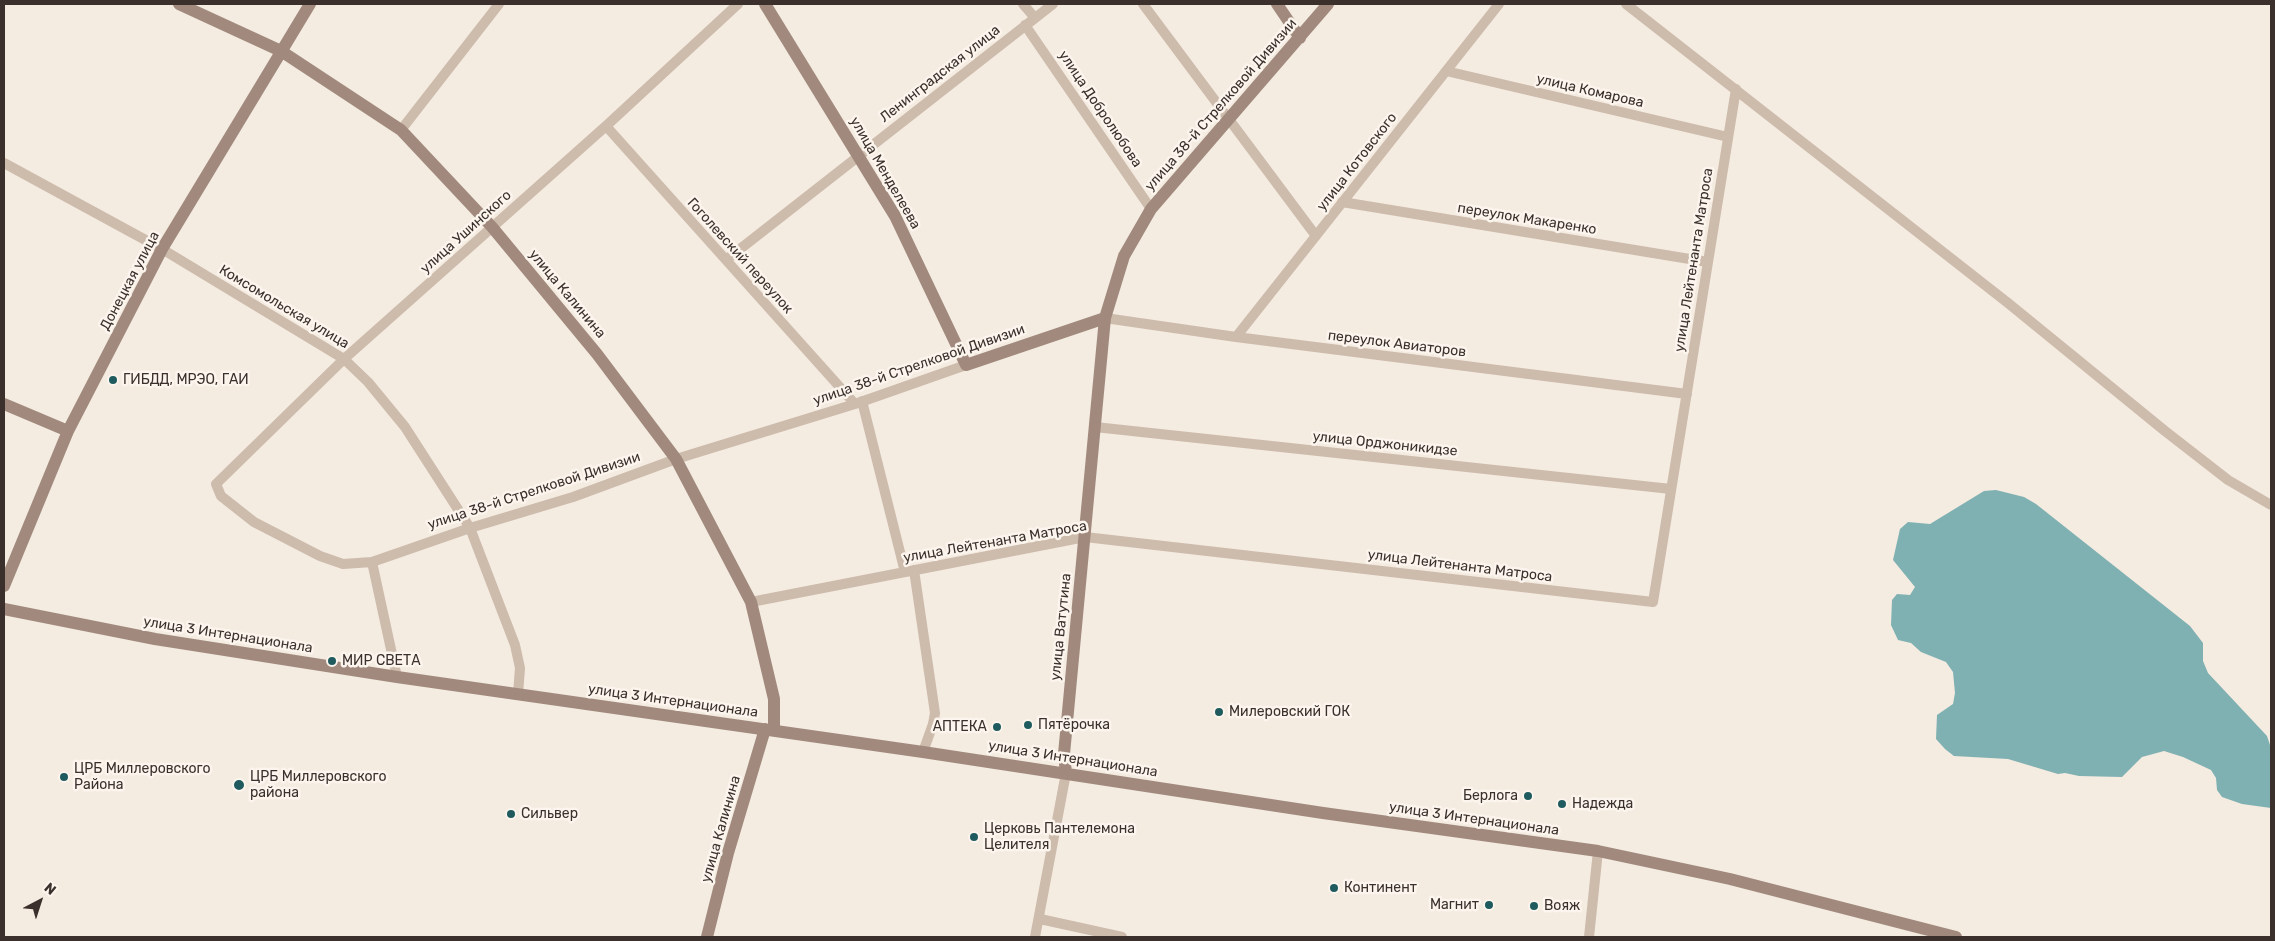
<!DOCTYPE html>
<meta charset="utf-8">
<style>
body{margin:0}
#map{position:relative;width:2275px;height:941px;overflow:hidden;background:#f4ebe1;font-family:Rubik,sans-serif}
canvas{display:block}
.frame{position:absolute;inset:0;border:5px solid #3b302b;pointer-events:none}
.north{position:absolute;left:15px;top:876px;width:50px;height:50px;-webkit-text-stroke:4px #fbf5ee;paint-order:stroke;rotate:40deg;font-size:14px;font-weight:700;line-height:20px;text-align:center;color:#3b302b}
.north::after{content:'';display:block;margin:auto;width:18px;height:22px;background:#3b302b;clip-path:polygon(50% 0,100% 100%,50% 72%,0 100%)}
</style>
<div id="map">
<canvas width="2275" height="941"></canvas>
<div class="frame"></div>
<div class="north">N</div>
</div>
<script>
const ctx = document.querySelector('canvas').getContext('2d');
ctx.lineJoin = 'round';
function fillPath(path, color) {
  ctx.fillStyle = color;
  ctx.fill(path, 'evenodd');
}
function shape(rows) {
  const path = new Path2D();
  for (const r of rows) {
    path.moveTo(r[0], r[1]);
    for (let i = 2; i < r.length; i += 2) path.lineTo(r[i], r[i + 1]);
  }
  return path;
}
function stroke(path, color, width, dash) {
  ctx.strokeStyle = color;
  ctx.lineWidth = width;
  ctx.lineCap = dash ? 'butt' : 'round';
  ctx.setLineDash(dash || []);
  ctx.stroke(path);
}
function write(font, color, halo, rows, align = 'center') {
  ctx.font = font + ' Rubik,sans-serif';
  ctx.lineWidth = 5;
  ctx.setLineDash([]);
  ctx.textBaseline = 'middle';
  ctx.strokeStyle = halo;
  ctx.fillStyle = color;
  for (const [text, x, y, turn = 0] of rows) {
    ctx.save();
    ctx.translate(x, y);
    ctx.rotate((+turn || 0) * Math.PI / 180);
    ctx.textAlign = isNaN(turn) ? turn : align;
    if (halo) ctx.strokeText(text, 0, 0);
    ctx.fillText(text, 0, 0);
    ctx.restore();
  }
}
fillPath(shape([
 [1996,490,2024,497,2036,504,2190,626,2203,643,2203,661,2208,673,2267,736,2271,748,2271,808,2242,804,2222,797,2217,790,2216,778,2211,770,2183,757,2164,751,2142,757,2122,777,2079,776,2065,773,2058,774,2008,759,1954,756,1945,749,1936,739,1937,715,1953,704,1955,693,1953,672,1946,662,1921,652,1911,643,1898,640,1891,625,1892,600,1897,594,1910,595,1915,587,1893,560,1900,529,1908,522,1930,524,1984,491]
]), '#7fb0b2');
stroke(shape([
 [738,4,606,126,344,359,216,484,221,496,254,522,320,556,343,564,372,562,470,528,573,497,676,459,855,404,966,365],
 [1023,4,1035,18],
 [1143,4,1316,236],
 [1626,4,2008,303,2165,431,2228,480,2271,505],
 [1025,25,1151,209],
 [1446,71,1728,137],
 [606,126,855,404],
 [401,130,499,4],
 [4,163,162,249,344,359,368,382,405,427,470,528,515,645,520,668,518,694],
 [1342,202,1708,262],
 [726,260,1053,4],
 [1105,318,1236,337,1687,394],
 [1236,337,1499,4],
 [862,401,905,572],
 [1095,427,1671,489],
 [372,562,397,677],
 [914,570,935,713,933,724,923,752],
 [751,602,1085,537,1653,602,1736,89],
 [1040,919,1122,937],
 [1035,937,1066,773],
 [1589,937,1598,851]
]), '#cdbbac', 10);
stroke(shape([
 [179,4,281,51,401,130,492,227,597,354,676,459,751,602,774,699,774,730],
 [765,4,895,216,966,365,1105,318],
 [1277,4,1300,38],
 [4,404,68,431],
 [4,586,68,431,162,249,310,4],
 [4,609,155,639,397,677,923,752,1323,813,1598,851,1730,879,1956,937],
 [1066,773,1064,754,1105,318,1124,256,1151,209,1328,4],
 [707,937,728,853,765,729]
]), '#a18a7d', 12);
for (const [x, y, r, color] of [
 [113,380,5,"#1f5a5e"],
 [332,661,5,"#1f5a5e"],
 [1219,712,5,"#1f5a5e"],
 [1028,725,5,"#1f5a5e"],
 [997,727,5,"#1f5a5e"],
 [64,777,5,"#1f5a5e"],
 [239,785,6,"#1f5a5e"],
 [1528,796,5,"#1f5a5e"],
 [1562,804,5,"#1f5a5e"],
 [511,814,5,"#1f5a5e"],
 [974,837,5,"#1f5a5e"],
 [1334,888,5,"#1f5a5e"],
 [1489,905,5,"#1f5a5e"],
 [1534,906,5,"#1f5a5e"]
]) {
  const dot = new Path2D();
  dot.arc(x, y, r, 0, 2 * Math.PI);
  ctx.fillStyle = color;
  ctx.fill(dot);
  stroke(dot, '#fbf5ee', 2);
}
write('14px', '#3b302b', '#fbf5ee', [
 ["Ленинградская улица",940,74,-38],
 ["улица Комарова",1590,91,13],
 ["улица 38-й Стрелковой Дивизии",1221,105,-49],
 ["улица Добролюбова",1100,109,56],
 ["улица Котовского",1357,162,-52],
 ["улица Менделеева",885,173,60],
 ["переулок Макаренко",1527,219,9],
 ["улица Ушинского",466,232,-42],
 ["Гоголевский переулок",740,256,48],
 ["улица Лейтенанта Матроса",1694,260,-81],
 ["Донецкая улица",130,281,-62],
 ["улица Калинина",567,294,50],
 ["Комсомольская улица",284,307,31],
 ["переулок Авиаторов",1397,344,7],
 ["улица 38-й Стрелковой Дивизии",919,365,-19],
 ["улица Орджоникидзе",1385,444,6],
 ["улица 38-й Стрелковой Дивизии",534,491,-18],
 ["улица Лейтенанта Матроса",995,542,-10],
 ["улица Лейтенанта Матроса",1460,566,7],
 ["улица Ватутина",1061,627,-84],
 ["улица 3 Интернационала",228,635,9],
 ["улица 3 Интернационала",673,701,8],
 ["улица 3 Интернационала",1073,759,9],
 ["улица 3 Интернационала",1474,819,8],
 ["улица Калинина",721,829,-74]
]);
write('14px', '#3b302b', '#fbf5ee', [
 ["ГИБДД, МРЭО, ГАИ",123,380],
 ["МИР СВЕТА",342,661],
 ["Милеровский ГОК",1229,712],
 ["Пятёрочка",1038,725],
 ["АПТЕКА",987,727,"right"],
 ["ЦРБ Миллеровского",74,769],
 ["Района",74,785],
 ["ЦРБ Миллеровского",250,777],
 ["района",250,793],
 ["Берлога",1518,796,"right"],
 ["Надежда",1572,804],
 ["Сильвер",521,814],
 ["Церковь Пантелемона",984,829],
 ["Целителя",984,845],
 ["Континент",1344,888],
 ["Магнит",1479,905,"right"],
 ["Вояж",1544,906]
], 'left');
</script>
